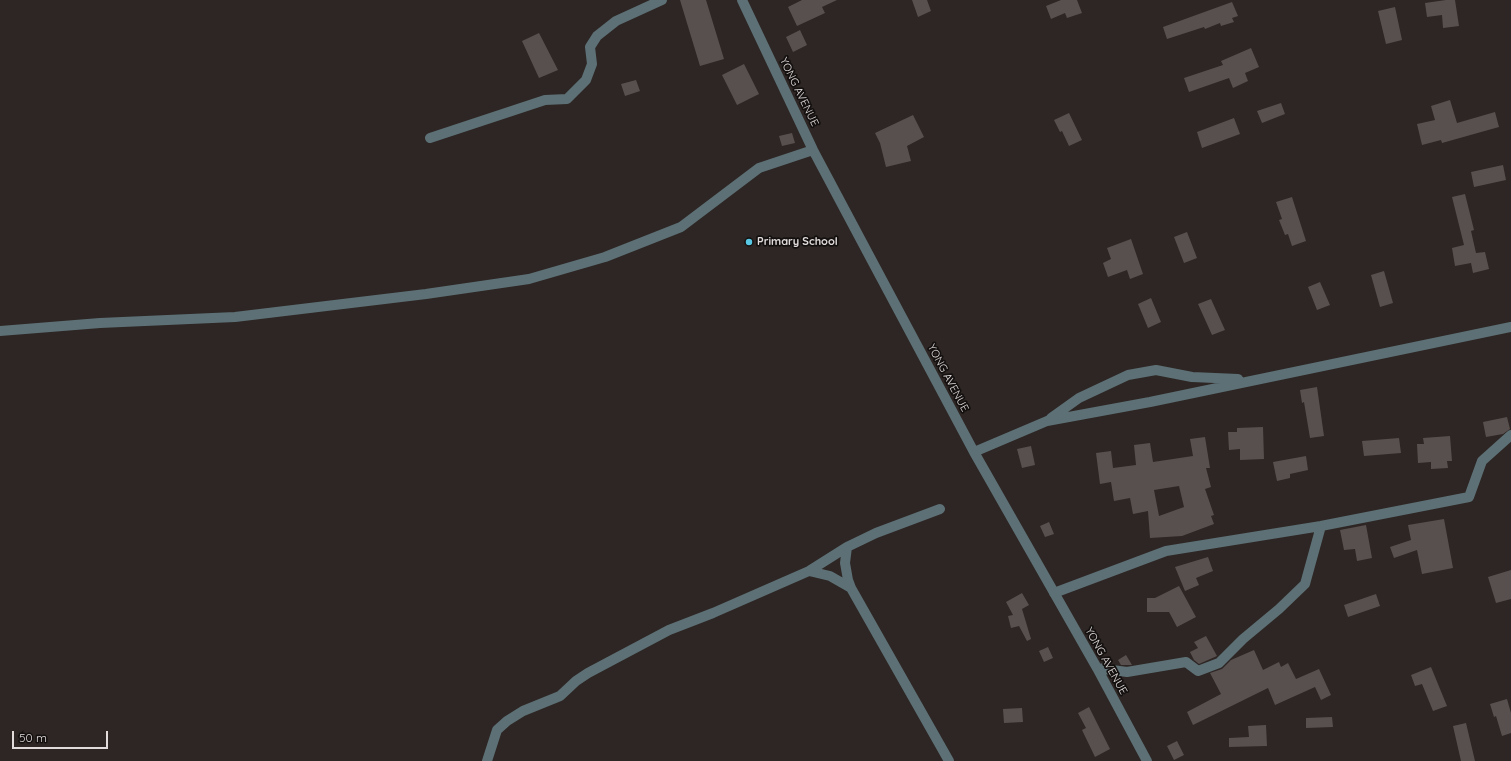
<!DOCTYPE html>
<style>
body{margin:0}
#map{position:relative;width:1511px;height:761px;overflow:hidden;background:#2d2624;font-family:Quicksand,sans-serif}
canvas{display:block}
.scale{position:absolute;left:12px;top:731px;width:96px;height:18px;box-sizing:border-box;border:2px solid #e1dcdb;border-top:0;padding-left:5px;font-size:12px;line-height:14px;white-space:nowrap;color:#e1dcdb;-webkit-text-stroke:3px #13100f;paint-order:stroke}
</style>
<div id="map">
<canvas width="1511" height="761"></canvas>
<div class="scale">50 m</div>
</div>
<script>
const ctx = document.querySelector('canvas').getContext('2d');
ctx.lineJoin = 'round';
function fillPath(path, color) {
  ctx.fillStyle = color;
  ctx.fill(path, 'evenodd');
}
function shape(rows) {
  const path = new Path2D();
  for (const r of rows) {
    path.moveTo(r[0], r[1]);
    for (let i = 2; i < r.length; i += 2) path.lineTo(r[i], r[i + 1]);
  }
  return path;
}
function stroke(path, color, width, dash) {
  ctx.strokeStyle = color;
  ctx.lineWidth = width;
  ctx.lineCap = dash ? 'butt' : 'round';
  ctx.setLineDash(dash || []);
  ctx.stroke(path);
}
function write(font, color, halo, rows, align = 'center') {
  ctx.font = font + ' Quicksand,sans-serif';
  ctx.lineWidth = 3.5;
  ctx.setLineDash([]);
  ctx.textBaseline = 'middle';
  ctx.strokeStyle = halo;
  ctx.fillStyle = color;
  for (const [text, x, y, turn = 0] of rows) {
    ctx.save();
    ctx.translate(x, y);
    ctx.rotate((+turn || 0) * Math.PI / 180);
    ctx.textAlign = isNaN(turn) ? turn : align;
    if (halo) ctx.strokeText(text, 0, 0);
    ctx.fillText(text, 0, 0);
    ctx.restore();
  }
}
fillPath(shape([
 [680,0,706,0,724,59,700,66],
 [802,0,837,0,822,7,825,13,797,26,788,7],
 [912,0,927,0,931,11,918,17],
 [1061,0,1077,0,1082,13,1067,18,1065,13,1051,19,1046,6],
 [1446,0,1455,0,1459,26,1443,28,1442,15,1427,17,1425,3],
 [1232,2,1238,16,1232,18,1234,22,1221,26,1220,23,1205,29,1204,27,1167,39,1163,27],
 [1395,7,1402,40,1386,44,1378,11],
 [800,30,807,45,793,52,786,37],
 [539,33,558,70,539,78,522,41],
 [1251,48,1259,67,1245,73,1248,81,1233,88,1229,78,1189,92,1184,78,1223,65,1221,61],
 [744,64,759,94,737,105,722,75],
 [636,80,640,91,625,96,621,84],
 [1450,100,1457,123,1495,112,1499,127,1442,143,1441,140,1422,145,1417,124,1435,120,1431,106],
 [1281,103,1285,114,1262,123,1257,111],
 [1069,113,1082,140,1069,146,1062,131,1060,132,1054,120],
 [913,115,924,137,907,146,911,161,886,167,880,143,875,133],
 [1234,118,1240,134,1202,148,1197,132],
 [792,133,795,143,782,146,779,136],
 [1503,165,1506,180,1474,187,1471,172],
 [1465,194,1474,230,1471,231,1476,253,1485,252,1489,269,1473,273,1471,263,1455,266,1452,248,1464,245,1452,197],
 [1292,197,1306,241,1292,246,1288,234,1285,235,1279,220,1282,219,1276,202],
 [1187,232,1197,258,1184,263,1174,237],
 [1131,239,1143,274,1130,279,1127,270,1108,277,1103,263,1111,259,1107,248],
 [1384,271,1393,303,1380,307,1371,275],
 [1320,282,1330,305,1317,310,1308,287],
 [1151,298,1161,322,1148,328,1138,304],
 [1211,299,1225,330,1212,335,1198,304],
 [1317,387,1324,436,1310,438,1304,402,1302,403,1300,390],
 [1507,417,1510,429,1503,434,1486,437,1483,422],
 [1263,427,1264,459,1240,460,1240,449,1229,450,1228,432,1237,432,1237,428],
 [1450,436,1452,461,1447,461,1448,468,1431,469,1431,462,1418,463,1417,444,1424,444,1423,438],
 [1205,437,1210,468,1206,468,1211,487,1205,489,1214,515,1211,516,1214,524,1182,536,1150,538,1148,511,1133,514,1130,498,1114,501,1111,482,1100,484,1096,453,1111,451,1113,468,1136,465,1134,445,1150,443,1153,462,1193,456,1190,439],
 [1179,486,1184,507,1159,516,1154,490],
 [1399,438,1401,453,1364,456,1362,441],
 [1031,446,1035,465,1022,468,1017,449],
 [1306,456,1308,470,1290,474,1290,478,1277,481,1273,462],
 [1444,519,1453,568,1422,574,1417,550,1394,558,1390,547,1411,540,1408,525],
 [1049,522,1054,534,1045,537,1040,526],
 [1366,525,1372,558,1357,561,1355,549,1344,550,1340,530],
 [1208,557,1213,571,1196,578,1199,585,1185,591,1175,567],
 [1511,570,1511,599,1496,603,1488,577],
 [1179,586,1196,617,1177,627,1169,612,1147,612,1147,598,1155,598],
 [1022,593,1029,605,1022,609,1031,639,1027,641,1019,626,1011,628,1008,616,1013,615,1006,602],
 [1376,594,1380,606,1348,617,1344,605],
 [1206,636,1217,656,1199,664,1194,660,1190,652,1198,648,1194,642],
 [1048,647,1053,658,1044,662,1039,651],
 [1254,650,1263,670,1279,662,1281,667,1288,663,1296,679,1319,669,1331,695,1321,700,1315,687,1275,705,1268,688,1193,725,1187,712,1221,694,1210,673,1222,669,1231,660],
 [1126,655,1132,665,1121,665,1118,660],
 [1431,667,1447,706,1433,711,1422,684,1415,686,1411,675],
 [1507,699,1511,713,1511,733,1502,736,1496,716,1494,717,1490,704],
 [1089,707,1110,749,1095,757,1082,730,1086,728,1078,713],
 [1022,708,1023,722,1004,723,1003,709],
 [1332,717,1333,727,1306,728,1306,718],
 [1466,723,1475,761,1461,761,1453,726],
 [1266,725,1267,746,1229,747,1229,738,1249,737,1248,726],
 [1177,741,1184,755,1174,760,1167,746]
]), '#58504e');
stroke(shape([
 [742,0,813,150,871,259,974,452,1097,668,1147,761],
 [430,138,545,100,567,99,586,80,592,64,590,47,597,36,616,21,662,0],
 [0,331,100,323,235,317,426,294,529,279,605,257,681,227,759,168,813,150],
 [1051,418,1079,398,1128,375,1156,370,1192,377,1238,379],
 [974,452,1047,421,1150,402,1511,327],
 [847,547,845,563,848,580,851,588,949,761],
 [809,571,830,576,851,588],
 [1054,593,1166,551,1321,526,1469,497,1482,461,1511,435],
 [1097,668,1127,672,1186,662,1198,671,1219,663,1243,639,1279,609,1305,584,1321,526],
 [487,761,497,730,507,721,523,711,560,696,576,681,588,673,669,630,713,613,809,571,847,547,876,533,940,509]
]), '#5d7075', 10);
for (const [x, y, r, color] of [
 [749,242,4,"#59c8e4"]
]) {
  const dot = new Path2D();
  dot.arc(x, y, r, 0, 2 * Math.PI);
  ctx.fillStyle = color;
  ctx.fill(dot);
  stroke(dot, '#13100f', 1.5);
}
write('11px', '#e1dcdb', '#13100f', [
 ["YONG AVENUE",799,92,64],
 ["YONG AVENUE",948,378,62],
 ["YONG AVENUE",1106,661,61]
]);
write('bold 11px', '#e1dcdb', '#13100f', [
 ["Primary School",757,242]
], 'left');
</script>
